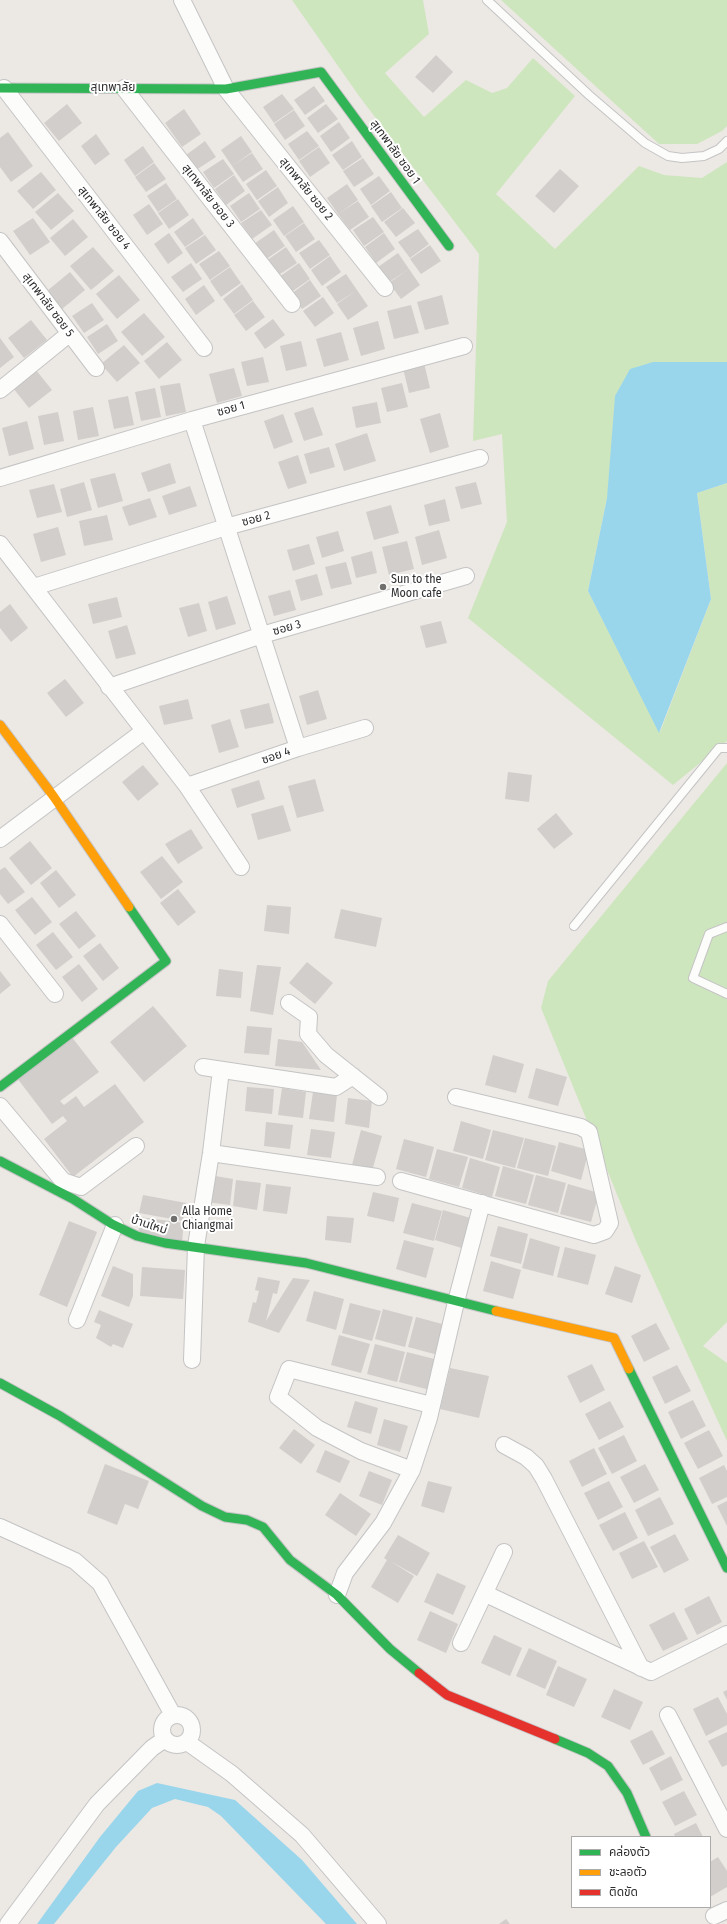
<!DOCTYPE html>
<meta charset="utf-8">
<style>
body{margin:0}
#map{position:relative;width:727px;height:1924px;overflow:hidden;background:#ece8e4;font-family:"Fira Sans Condensed","Noto Sans Thai",sans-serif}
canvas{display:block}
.legend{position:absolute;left:571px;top:1836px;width:140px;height:72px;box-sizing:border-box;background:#fff;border:1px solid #ababab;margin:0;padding:5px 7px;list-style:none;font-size:12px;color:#2e2e2e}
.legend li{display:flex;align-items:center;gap:8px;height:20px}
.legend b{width:20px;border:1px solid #ababab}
</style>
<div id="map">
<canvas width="727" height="1924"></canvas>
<ul class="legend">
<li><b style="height:5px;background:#30b455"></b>คล่องตัว</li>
<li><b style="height:5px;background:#ff9f0a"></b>ชะลอตัว</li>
<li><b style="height:5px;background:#e5322d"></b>ติดขัด</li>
</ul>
</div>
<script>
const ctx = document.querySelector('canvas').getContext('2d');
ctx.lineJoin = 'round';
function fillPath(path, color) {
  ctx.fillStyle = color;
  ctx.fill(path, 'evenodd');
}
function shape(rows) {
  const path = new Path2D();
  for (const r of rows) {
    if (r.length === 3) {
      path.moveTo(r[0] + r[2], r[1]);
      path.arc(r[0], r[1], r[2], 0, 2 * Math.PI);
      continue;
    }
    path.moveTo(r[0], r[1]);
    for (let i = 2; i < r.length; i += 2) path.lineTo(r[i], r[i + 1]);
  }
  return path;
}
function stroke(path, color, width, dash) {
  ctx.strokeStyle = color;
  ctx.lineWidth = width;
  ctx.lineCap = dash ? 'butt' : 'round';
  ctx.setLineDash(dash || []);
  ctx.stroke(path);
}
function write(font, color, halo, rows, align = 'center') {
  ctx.font = font + ' "Fira Sans Condensed","Noto Sans Thai",sans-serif';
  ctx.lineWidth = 4;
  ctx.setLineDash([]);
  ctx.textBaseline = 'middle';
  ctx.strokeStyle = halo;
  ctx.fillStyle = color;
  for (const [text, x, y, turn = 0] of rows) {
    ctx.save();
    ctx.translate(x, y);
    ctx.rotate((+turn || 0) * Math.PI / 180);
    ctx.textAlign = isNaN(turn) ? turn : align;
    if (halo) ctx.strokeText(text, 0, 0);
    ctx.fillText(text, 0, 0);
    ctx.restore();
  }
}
fillPath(shape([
 [292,0,423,0,429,34,385,73,424,117,466,80,492,93,507,88,533,58,575,96,496,194,555,249,639,166,664,175,702,178,727,162,727,362,653,362,607,498,588,591,660,732,711,599,697,493,727,483,727,741,673,785,468,618,507,522,502,434,473,441,479,254,359,96],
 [501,0,727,0,727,126,722,131,697,144,659,144],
 [727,763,727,1322,703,1346,727,1363,727,1441,636,1241,541,1008,548,981]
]), '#cee6be');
fillPath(shape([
 [653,362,727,362,727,483,697,493,711,599,659,733,588,591,607,498,615,396,630,369],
 [157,1783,235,1800,302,1860,357,1924,326,1924,221,1816,208,1807,175,1799,152,1808,116,1847,54,1924,37,1924,100,1837,138,1791]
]), '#99d6ec');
fillPath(shape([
 [436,55,453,72,433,93,415,77],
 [314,86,325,101,305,115,294,100],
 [282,94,294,109,274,123,263,107],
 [67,104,82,123,59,141,44,123],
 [326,104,338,119,318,133,307,118],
 [184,109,201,134,182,147,165,123],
 [294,110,305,126,285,140,274,124],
 [339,122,350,138,331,152,320,136],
 [307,131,319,146,299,160,288,144],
 [8,132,33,166,11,182,0,167,0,138],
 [96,134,110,154,95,165,81,146],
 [241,136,252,152,232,166,221,150],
 [205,141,216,157,196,170,186,155],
 [352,141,362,157,343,170,332,155],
 [143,146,154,162,135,176,124,160],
 [319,147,330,163,310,177,299,161],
 [252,153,263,169,243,182,232,166],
 [363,158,374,174,354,187,343,171],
 [223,159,234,174,214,188,203,172],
 [154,163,166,179,146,192,135,177],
 [560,169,579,186,554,213,535,196],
 [266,170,277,186,257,200,246,184],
 [41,172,56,190,33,209,17,191],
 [234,175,245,191,226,205,215,189],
 [379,176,390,191,371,205,360,189],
 [166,183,177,199,158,212,147,196],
 [347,184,358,200,338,214,327,198],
 [278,187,288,203,269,217,258,201],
 [391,192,402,208,382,222,371,206],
 [58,193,74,211,51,230,35,212],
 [249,193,260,209,241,222,230,206],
 [178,199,189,215,169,229,158,213],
 [358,201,369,217,350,230,338,214],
 [149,204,163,224,147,235,133,215],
 [293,206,304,222,284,236,273,220],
 [403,208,415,223,396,237,384,222],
 [261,210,272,225,252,239,241,223],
 [373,217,384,232,364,246,353,230],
 [33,218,50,242,30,255,13,231],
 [193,218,204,234,185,247,174,232],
 [73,219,88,237,65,256,50,238],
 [304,223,315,239,296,252,285,236],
 [418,229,429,244,410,258,398,242],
 [274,230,285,246,265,260,254,244],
 [169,233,183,253,168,264,154,244],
 [384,233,395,249,376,263,365,247],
 [205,235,216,250,196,264,185,248],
 [319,240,330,255,310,269,299,253],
 [430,245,441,261,421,274,410,259],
 [93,247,114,271,91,290,70,266],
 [286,247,297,263,277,276,266,261],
 [219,251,230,266,210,280,199,264],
 [398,253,409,269,389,282,378,267],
 [330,256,341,272,322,286,311,270],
 [191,263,202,279,183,292,171,277],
 [299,263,310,279,290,293,279,277],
 [230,267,241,283,221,297,210,281],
 [409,269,420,285,401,299,389,283],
 [70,272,85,290,62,309,47,291],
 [346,274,357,290,337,303,326,287],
 [119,275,140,300,117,319,96,294],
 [310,280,321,296,302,309,291,294],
 [242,284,253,300,234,314,223,299],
 [204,285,215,301,196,315,185,299],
 [357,290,368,306,348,320,337,304],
 [442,295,449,324,425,330,417,302],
 [323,297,334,313,315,327,303,311],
 [253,301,265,317,246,331,234,315],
 [92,303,104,320,84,333,72,316],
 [411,305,419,333,394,339,387,311],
 [144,313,165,337,142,356,121,332],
 [273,319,285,335,265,349,254,333],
 [31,320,47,340,24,358,8,338],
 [378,321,385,349,361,356,353,328],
 [107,324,118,341,98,354,87,337],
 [341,332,349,360,324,367,316,339],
 [0,338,14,357,0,368],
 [301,341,307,366,286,371,280,346],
 [167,342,182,360,159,379,144,361],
 [124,345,140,363,117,382,101,364],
 [263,357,269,382,247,386,241,362],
 [424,363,430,388,409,393,403,368],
 [234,368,242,396,217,403,209,374],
 [36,370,52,390,29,408,13,388],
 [180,383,186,412,166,416,160,386],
 [402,383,408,407,387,412,381,388],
 [155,388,161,417,141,421,135,392],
 [128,396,134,425,114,429,108,400],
 [377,402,381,423,356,428,352,407],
 [93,407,99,436,78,440,73,411],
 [313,407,323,435,304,441,294,413],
 [58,412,64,441,44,445,38,416],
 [440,413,449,447,430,453,420,419],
 [283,414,293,442,274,449,264,421],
 [27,421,34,449,9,456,2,428],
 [367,433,376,461,344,471,335,444],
 [329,447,335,467,310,474,304,454],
 [298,455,307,483,288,489,278,462],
 [170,463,176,483,148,492,141,473],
 [115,473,123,501,98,508,90,479],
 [84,482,92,510,67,517,60,489],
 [476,482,482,504,461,509,455,487],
 [54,484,62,512,37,518,29,490],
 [190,486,197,506,169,515,162,496],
 [150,498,157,517,129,526,122,507],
 [445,499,450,521,429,526,424,505],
 [391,505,399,533,374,540,366,512],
 [107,515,113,540,84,546,79,521],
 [58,527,66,555,41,562,33,534],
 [439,530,447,558,422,565,415,537],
 [338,531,344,551,322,558,316,537],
 [407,541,414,569,389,575,382,547],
 [309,544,315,564,293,571,287,550],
 [372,551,377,573,356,578,351,557],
 [346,562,352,584,331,589,325,567],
 [317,574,323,595,301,601,295,580],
 [290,590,296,610,274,616,268,596],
 [227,596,236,624,216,630,208,602],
 [117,597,122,617,93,624,88,604],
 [199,603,207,631,188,637,179,608],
 [10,604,28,628,11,642,0,628,0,612],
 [441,621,447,643,426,648,420,626],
 [127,625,136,654,116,659,108,631],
 [65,679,84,703,66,717,47,693],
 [318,690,327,719,307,725,299,696],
 [188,699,193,719,164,725,159,706],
 [269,703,274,723,245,729,240,710],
 [230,719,239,747,219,753,211,725],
 [143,765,159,784,138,801,122,782],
 [508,772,532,775,529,802,505,799],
 [315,779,324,811,297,818,288,786],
 [259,780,265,799,237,808,231,789],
 [283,805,291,831,258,840,251,814],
 [556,813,573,834,554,849,537,829],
 [191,829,203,848,178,864,165,844],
 [30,841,52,868,31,885,9,858],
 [162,856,183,882,161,899,140,872],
 [5,867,25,892,8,904,0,894,0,870],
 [56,870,76,895,59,908,40,883],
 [178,889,196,912,178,926,160,903],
 [32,897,52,922,35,935,15,910],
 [267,905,291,907,289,934,264,931],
 [341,909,382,918,376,947,334,938],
 [76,911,96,936,79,949,59,924],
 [53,932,73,957,56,970,36,945],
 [100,943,119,968,103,981,83,956],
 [307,962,333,983,315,1004,289,983],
 [79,964,98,989,82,1002,62,977],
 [257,965,281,967,273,1015,250,1011],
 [219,969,243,972,241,998,216,996],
 [0,971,11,985,0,994],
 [153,1006,187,1046,144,1082,110,1042],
 [247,1026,272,1028,269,1055,244,1053],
 [71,1036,99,1072,60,1101,64,1105,76,1096,84,1107,115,1084,144,1122,73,1177,44,1139,67,1121,63,1116,52,1124,17,1078],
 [278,1039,302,1042,321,1070,275,1066],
 [493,1055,524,1064,516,1093,485,1085],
 [536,1068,567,1077,558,1106,528,1098],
 [247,1087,274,1089,272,1114,245,1111],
 [282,1088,306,1092,303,1118,278,1115],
 [313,1092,337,1095,334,1122,309,1119],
 [348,1098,372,1101,369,1128,345,1124],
 [461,1121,491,1130,483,1159,453,1151],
 [266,1122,293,1125,290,1149,264,1146],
 [311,1129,335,1132,331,1158,307,1155],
 [361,1130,382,1136,372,1171,352,1165],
 [493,1130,524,1138,515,1168,485,1160],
 [525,1138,556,1146,548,1176,517,1168],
 [404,1139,434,1147,426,1177,396,1169],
 [559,1142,589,1150,581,1180,551,1171],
 [437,1149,468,1157,459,1187,429,1179],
 [470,1158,500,1167,492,1197,462,1188],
 [503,1166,534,1175,526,1204,495,1196],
 [209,1175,233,1179,230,1205,206,1202],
 [536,1175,566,1183,558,1213,528,1205],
 [236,1180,261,1183,257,1210,233,1206],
 [266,1184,291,1187,287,1214,263,1211],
 [568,1184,599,1193,591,1222,560,1214],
 [373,1192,399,1198,394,1222,367,1216],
 [143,1195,186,1203,183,1221,139,1213],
 [412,1203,442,1211,434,1241,403,1233],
 [443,1210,474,1219,465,1249,435,1240],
 [327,1216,354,1218,351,1243,325,1240],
 [140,1217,184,1223,182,1241,138,1236],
 [69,1221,97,1232,67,1307,39,1295],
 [498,1226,528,1234,521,1264,490,1256],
 [530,1238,560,1247,553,1276,522,1268],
 [404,1240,434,1248,426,1278,396,1269],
 [565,1247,596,1255,588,1285,557,1277],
 [491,1261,521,1270,513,1299,483,1291],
 [113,1266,133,1274,133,1296,129,1307,101,1296],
 [615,1266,641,1275,632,1303,605,1294],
 [142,1267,185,1270,183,1299,140,1296],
 [258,1277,280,1281,277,1294,273,1293,266,1321,293,1278,310,1280,279,1333,248,1322,253,1302,256,1303,259,1291,255,1290],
 [314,1291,344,1299,336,1330,306,1321],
 [350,1303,381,1311,372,1341,342,1333],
 [383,1309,413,1317,405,1347,375,1339],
 [99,1310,133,1324,123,1348,113,1344,111,1347,96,1338,101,1325,94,1322],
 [416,1317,446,1325,438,1355,408,1347],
 [656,1323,670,1349,644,1362,631,1336],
 [339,1335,370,1344,361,1373,331,1365],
 [375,1344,405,1352,397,1382,367,1374],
 [407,1352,438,1360,430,1390,399,1382],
 [592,1364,605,1390,580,1403,567,1376],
 [677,1365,691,1391,665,1404,652,1377],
 [450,1368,489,1376,479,1418,440,1409],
 [693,1400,706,1426,681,1439,668,1412],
 [355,1401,378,1408,371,1434,347,1427],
 [610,1401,624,1427,599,1440,585,1414],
 [384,1419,408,1426,400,1452,377,1445],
 [294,1429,315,1445,301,1464,279,1448],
 [709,1430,723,1456,698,1469,684,1443],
 [624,1435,637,1461,612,1474,598,1448],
 [594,1448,607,1474,582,1487,569,1461],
 [325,1450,350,1461,340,1483,316,1472],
 [105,1464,149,1481,138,1509,125,1504,117,1525,87,1513],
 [645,1464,659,1490,634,1503,620,1477],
 [724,1465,727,1471,727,1497,712,1504,699,1478],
 [369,1471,392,1480,382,1505,359,1496],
 [428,1481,452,1487,444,1513,421,1506],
 [609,1481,623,1507,598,1520,584,1493],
 [340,1493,371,1514,356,1536,325,1515],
 [660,1497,674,1524,648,1536,635,1510],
 [727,1501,727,1526,717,1506],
 [625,1512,638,1538,613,1551,599,1525],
 [675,1534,689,1560,664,1573,650,1547],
 [398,1535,430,1553,417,1576,390,1561,414,1576,398,1603,371,1587,387,1560,384,1558],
 [644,1541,658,1567,632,1579,619,1553],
 [437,1573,466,1586,453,1615,424,1602],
 [709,1596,722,1622,697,1635,684,1609],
 [430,1611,458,1624,446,1653,417,1640],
 [674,1612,688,1639,663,1651,649,1625],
 [494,1635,522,1648,510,1676,481,1663],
 [529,1648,557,1661,545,1689,516,1676],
 [558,1666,587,1679,574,1707,546,1695],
 [614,1689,643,1702,630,1730,601,1717],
 [727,1690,727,1700,723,1692],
 [718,1697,727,1714,727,1725,706,1736,693,1709],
 [652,1730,665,1754,643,1765,630,1741],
 [727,1732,727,1765,722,1767,708,1741],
 [671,1756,683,1780,661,1791,649,1768],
 [684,1791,697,1815,675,1826,662,1802],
 [696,1823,703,1837,675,1837,674,1834],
 [718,1857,727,1871,727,1887,710,1897,710,1862],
 [506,1919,510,1924,499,1924]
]), '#d1cecb');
const lane = shape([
 [487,0,589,95,645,143,668,156,682,158,704,156,719,149,727,141],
 [574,926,719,748,727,748],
 [727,927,709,934,693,978,727,994]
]);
const street = shape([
 [182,0,226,89,385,288],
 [4,88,204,348],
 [124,88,292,304],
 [0,241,96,368],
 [0,390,69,334],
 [192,420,298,748],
 [0,478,192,420,464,346],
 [0,544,187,786,241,867],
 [34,587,226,527,480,458],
 [109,687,262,635,466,576],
 [187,786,298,748,365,728],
 [0,839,144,731],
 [0,924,55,994],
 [289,1003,309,1017,308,1034,326,1055,379,1097],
 [203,1067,336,1087,353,1076],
 [0,1106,63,1181,81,1187,136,1146],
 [211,1153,377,1177],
 [401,1181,594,1235,605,1231,610,1223,589,1132,581,1127,456,1097],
 [77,1320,115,1225],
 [192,1360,196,1246,211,1153,221,1070],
 [504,1445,526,1457,536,1466,544,1479,641,1668],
 [412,1470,361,1451,317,1428,278,1397,289,1369,431,1405],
 [0,1527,75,1561,100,1583,173,1715],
 [486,1594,651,1672,727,1634],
 [337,1595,345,1573,383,1523,412,1470,429,1418,456,1302,482,1203],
 [461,1643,504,1552],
 [177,1730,15],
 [668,1715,727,1829],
 [187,1742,232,1774,302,1835,378,1924],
 [714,1916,727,1910],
 [8,1924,97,1804,152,1748,165,1739]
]);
const fast = shape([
 [0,88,226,89,321,72,449,246],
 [0,1087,166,961,129,907],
 [0,1161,73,1199,112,1224,137,1236,165,1243,306,1263,496,1311],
 [629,1369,727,1568],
 [0,1383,60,1416,202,1506,225,1517,247,1520,263,1527,290,1560,337,1595,390,1649,419,1673],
 [555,1739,588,1753,608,1766,627,1793,646,1837]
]);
const slow = shape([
 [0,725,54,797,129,907],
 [496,1311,614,1338,629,1369]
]);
const jam = shape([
 [419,1673,447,1695,555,1739]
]);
stroke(lane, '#c5c4c5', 10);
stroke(street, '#c5c4c5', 18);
stroke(fast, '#c5c4c5', 11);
stroke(slow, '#c5c4c5', 11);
stroke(jam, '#c5c4c5', 11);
stroke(lane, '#fcfcfb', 8);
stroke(street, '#fcfcfb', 16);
stroke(fast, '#30b455', 9);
stroke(slow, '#ff9f0a', 9);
stroke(jam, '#e5322d', 9);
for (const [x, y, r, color] of [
 [383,587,4,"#706f6e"],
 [174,1219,4,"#706f6e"]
]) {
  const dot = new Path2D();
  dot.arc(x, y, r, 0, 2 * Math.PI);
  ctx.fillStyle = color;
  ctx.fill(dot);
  stroke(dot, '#fff', 1.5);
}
write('12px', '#2e2e2e', '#fff', [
 ["สุเทพาลัย",113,88],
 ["สุเทพาลัย ซอย 1",395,152,54],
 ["สุเทพาลัย ซอย 2",306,189,51],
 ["สุเทพาลัย ซอย 3",208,196,52],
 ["สุเทพาลัย ซอย 4",104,218,52],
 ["สุเทพาลัย ซอย 5",48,305,53],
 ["ซอย 1",231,409,-15],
 ["ซอย 2",256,519,-15],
 ["ซอย 3",287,628,-16],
 ["ซอย 4",276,756,-19],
 ["บ้านใหม่",149,1225,18]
]);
write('12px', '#2e2e2e', '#fff', [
 ["Sun to the",391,580],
 ["Moon cafe",391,594],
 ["Alla Home",182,1212],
 ["Chiangmai",182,1226]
], 'left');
</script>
